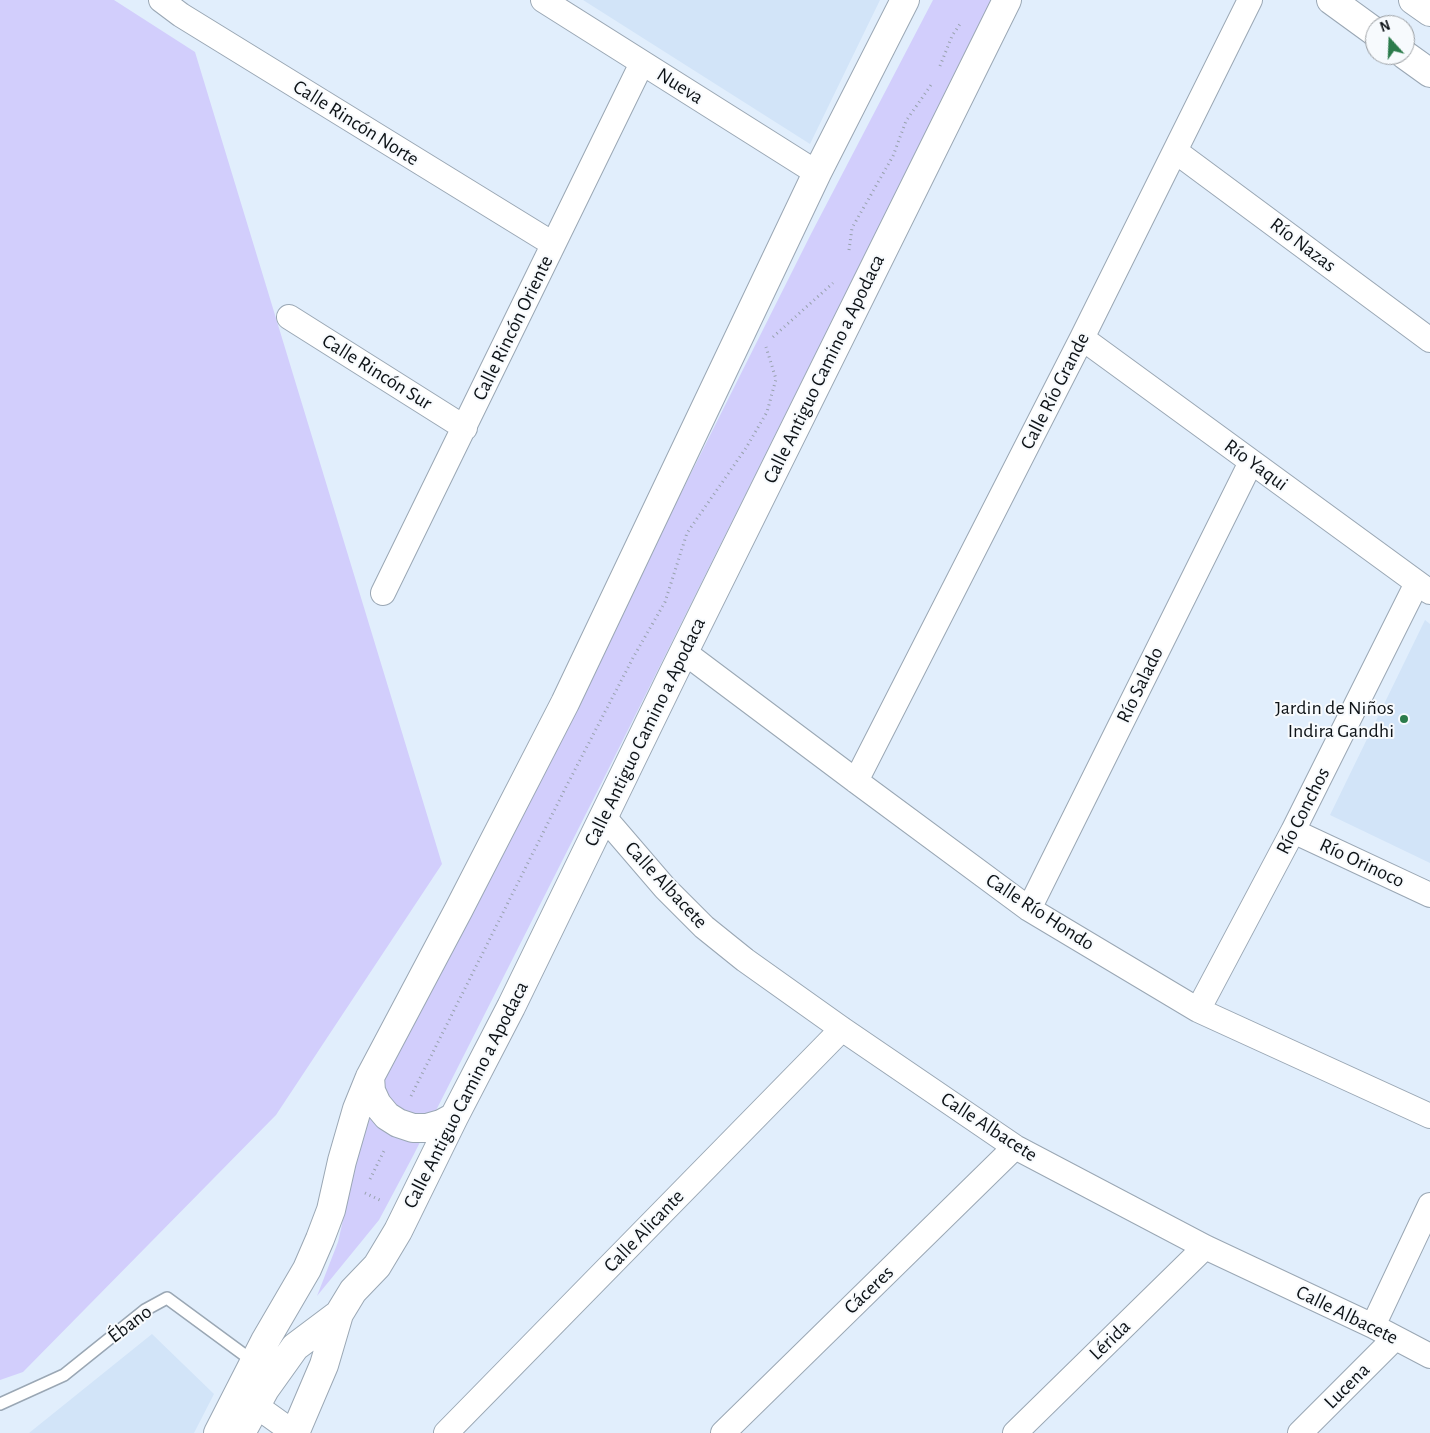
<!DOCTYPE html>
<meta charset="utf-8">
<style>
body{margin:0}
#map{position:relative;width:1430px;height:1433px;overflow:hidden;background:#e1eefc;font-family:"Alegreya Sans",sans-serif}
canvas{display:block}
.north{position:absolute;left:1365px;top:15px;width:50px;height:50px;box-sizing:border-box;background:#f7fafd;border:1px solid #999da1;border-radius:50%;rotate:340deg;font-size:14px;font-weight:700;line-height:20px;text-align:center;color:#0d1216}
.north::after{content:'';display:block;margin:auto;width:18px;height:22px;background:#2b7b4b;clip-path:polygon(50% 0,100% 100%,50% 72%,0 100%)}
</style>
<div id="map">
<canvas width="1430" height="1433"></canvas>
<div class="north">N</div>
</div>
<script>
const ctx = document.querySelector('canvas').getContext('2d');
ctx.lineJoin = 'round';
function fillPath(path, color) {
  ctx.fillStyle = color;
  ctx.fill(path, 'evenodd');
}
function shape(rows) {
  const path = new Path2D();
  for (const r of rows) {
    path.moveTo(r[0], r[1]);
    for (let i = 2; i < r.length; i += 2) path.lineTo(r[i], r[i + 1]);
  }
  return path;
}
function stroke(path, color, width, dash) {
  ctx.strokeStyle = color;
  ctx.lineWidth = width;
  ctx.lineCap = dash ? 'butt' : 'round';
  ctx.setLineDash(dash || []);
  ctx.stroke(path);
}
function write(font, color, halo, rows, align = 'center') {
  ctx.font = font + ' "Alegreya Sans",sans-serif';
  ctx.lineWidth = 4;
  ctx.setLineDash([]);
  ctx.textBaseline = 'middle';
  ctx.strokeStyle = halo;
  ctx.fillStyle = color;
  for (const [text, x, y, turn = 0] of rows) {
    ctx.save();
    ctx.translate(x, y);
    ctx.rotate((+turn || 0) * Math.PI / 180);
    ctx.textAlign = isNaN(turn) ? turn : align;
    if (halo) ctx.strokeText(text, 0, 0);
    ctx.fillText(text, 0, 0);
    ctx.restore();
  }
}
fillPath(shape([
 [583,0,880,0,810,144],
 [1425,620,1430,624,1430,863,1330,815],
 [152,1334,214,1394,194,1433,29,1433]
]), '#d2e4f8');
fillPath(shape([
 [0,0,114,0,195,52,442,864,276,1115,23,1372,0,1380],
 [933,0,992,0,601,784,413,1156,379,1220,317,1296,338,1242,367,1115,473,901,662,531,812,232]
]), '#d2cefc');
const service = shape([
 [0,1404,64,1375,145,1310,167,1298,254,1362]
]);
const minor = shape([
 [161,0,181,15,553,244],
 [543,0,817,173],
 [1175,151,1430,340],
 [289,317,465,428],
 [1082,338,1430,592],
 [383,593,642,63],
 [684,652,856,781,1029,909,1198,1010,1430,1116],
 [856,781,1082,338,1250,0],
 [604,817,665,888,704,927,745,960,842,1029,1015,1147,1205,1247,1373,1326,1430,1356],
 [1293,831,1430,895],
 [1029,909,1251,462],
 [1198,1010,1293,831,1417,583],
 [1373,1326,1430,1205],
 [255,1405,294,1433],
 [446,1433,842,1029],
 [723,1433,1015,1147],
 [1015,1433,1205,1247],
 [1300,1433,1395,1338]
]);
const tertiary = shape([
 [1331,0,1375,32],
 [1413,0,1430,12],
 [1405,55,1430,73],
 [370,1077,371,1091,377,1104,387,1116,398,1123,413,1128,427,1128,441,1124,454,1117],
 [218,1433,265,1341,307,1269,320,1239,331,1210,342,1161,357,1109,370,1077,459,909,565,703,817,173,905,0],
 [241,1433,265,1389,295,1347,339,1314,353,1291,377,1266,398,1231,454,1117,511,1007,674,672,1007,0],
 [295,1433,324,1365,339,1314]
]);
stroke(service, '#9aa7b4', 14);
stroke(minor, '#9aa7b4', 26);
stroke(tertiary, '#9aa7b4', 30);
stroke(shape([
 [940,66,952,36,960,24],
 [849,250,852,228,893,156,906,121,931,85],
 [773,337,833,283],
 [411,1096,566,787,634,656,665,602,687,533,746,448,767,412,776,379,766,347],
 [370,1179,385,1149],
 [365,1193,382,1201]
]), '#98a2ad', 3, [1, 4]);
stroke(service, '#fff', 11);
stroke(minor, '#fff', 24);
stroke(tertiary, '#fff', 28);
for (const [x, y, r, color] of [
 [1404,719,5,"#2b7b4b"]
]) {
  const dot = new Path2D();
  dot.arc(x, y, r, 0, 2 * Math.PI);
  ctx.fillStyle = color;
  ctx.fill(dot);
  stroke(dot, '#f7fafd', 2);
}
write('20px', '#0d1216', '#f7fafd', [
 ["Nueva",680,86,32],
 ["Calle Rincón Norte",356,123,32],
 ["Río Nazas",1303,245,37],
 ["Calle Rincón Oriente",513,328,-64],
 ["Calle Antiguo Camino a Apodaca",824,369,-64],
 ["Calle Rincón Sur",377,372,32],
 ["Calle Río Grande",1055,391,-63],
 ["Río Yaqui",1256,465,36],
 ["Río Salado",1140,685,-64],
 ["Calle Antiguo Camino a Apodaca",645,732,-64],
 ["Río Conchos",1303,811,-63],
 ["Río Orinoco",1362,863,25],
 ["Calle Albacete",666,885,47],
 ["Calle Río Hondo",1040,912,33],
 ["Calle Antiguo Camino a Apodaca",466,1095,-63],
 ["Calle Albacete",989,1127,33],
 ["Calle Alicante",644,1231,-46],
 ["Cáceres",869,1290,-44],
 ["Calle Albacete",1347,1315,26],
 ["Ébano",130,1324,-37],
 ["Lérida",1110,1340,-44],
 ["Lucena",1347,1386,-45]
]);
write('20px', '#0d1216', '#f7fafd', [
 ["Jardin de Niños",1394,708],
 ["Indira Gandhi",1394,731]
], 'right');
</script>
